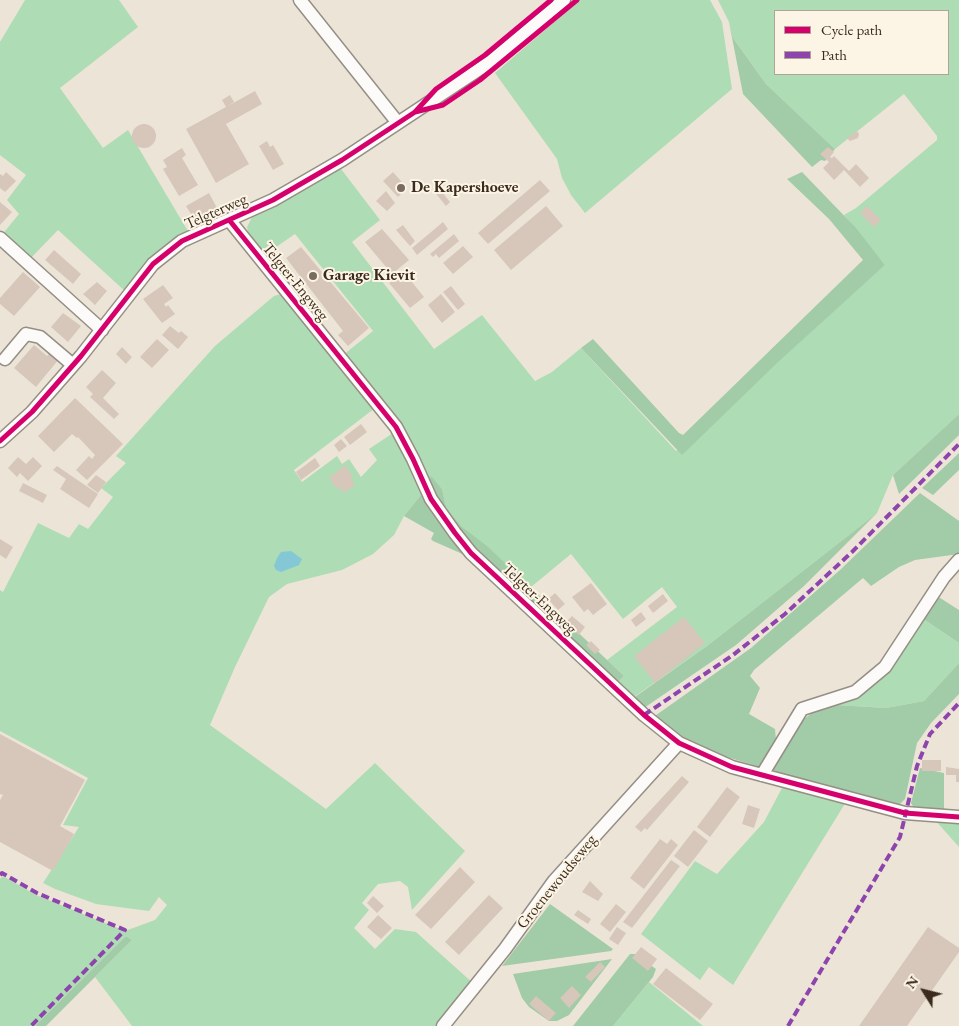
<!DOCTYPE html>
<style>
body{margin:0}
#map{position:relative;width:959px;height:1026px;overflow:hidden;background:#ece5d7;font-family:"EB Garamond",serif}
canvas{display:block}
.legend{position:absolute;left:774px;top:10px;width:175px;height:65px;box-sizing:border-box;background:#fcf5e5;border:1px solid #afa495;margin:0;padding:6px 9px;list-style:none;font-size:15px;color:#3b2a1e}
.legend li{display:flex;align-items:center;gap:10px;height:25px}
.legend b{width:25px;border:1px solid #afa495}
.north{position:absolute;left:899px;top:966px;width:50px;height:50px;-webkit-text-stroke:4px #fcf5e5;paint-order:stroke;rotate:306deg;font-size:14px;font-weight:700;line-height:20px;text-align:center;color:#3b2a1e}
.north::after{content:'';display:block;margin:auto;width:18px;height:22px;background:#3b2a1e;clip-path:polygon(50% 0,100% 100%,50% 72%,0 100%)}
</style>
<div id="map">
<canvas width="959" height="1026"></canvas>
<ul class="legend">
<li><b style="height:6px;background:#d6006c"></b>Cycle path</li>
<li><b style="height:6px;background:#8e44ad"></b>Path</li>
</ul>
<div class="north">N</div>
</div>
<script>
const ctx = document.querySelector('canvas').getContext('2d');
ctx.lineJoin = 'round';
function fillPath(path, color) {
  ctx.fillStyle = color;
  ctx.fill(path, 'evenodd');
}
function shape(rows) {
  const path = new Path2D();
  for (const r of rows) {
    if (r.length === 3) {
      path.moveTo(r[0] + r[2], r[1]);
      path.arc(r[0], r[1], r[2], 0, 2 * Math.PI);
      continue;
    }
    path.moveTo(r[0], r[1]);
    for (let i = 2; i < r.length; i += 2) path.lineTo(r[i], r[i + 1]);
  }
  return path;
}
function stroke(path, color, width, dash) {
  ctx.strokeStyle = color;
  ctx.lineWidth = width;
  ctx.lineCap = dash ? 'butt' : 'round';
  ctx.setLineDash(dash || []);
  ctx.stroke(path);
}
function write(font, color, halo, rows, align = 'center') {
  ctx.font = font + ' "EB Garamond",serif';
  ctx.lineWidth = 4;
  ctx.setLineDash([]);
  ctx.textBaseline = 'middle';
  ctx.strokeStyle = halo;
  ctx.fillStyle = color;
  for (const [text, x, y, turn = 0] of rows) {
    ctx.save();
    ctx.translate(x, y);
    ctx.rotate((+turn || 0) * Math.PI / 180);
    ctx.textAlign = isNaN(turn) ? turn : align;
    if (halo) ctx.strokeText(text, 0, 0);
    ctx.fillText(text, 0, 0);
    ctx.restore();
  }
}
fillPath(shape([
 [25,0,119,0,138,27,60,88,103,148,128,130,189,233,126,292,58,230,27,262,1,236,19,214,7,200,26,175,0,155,0,42],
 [580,0,710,0,722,22,732,89,585,213,571,195,562,178,557,159,495,73],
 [718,0,959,0,959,414,893,475,877,513,707,646,631,699,616,684,624,676,607,660,677,607,662,587,623,619,571,554,531,587,461,526,446,507,442,489,431,477,429,481,406,431,342,356,373,331,295,234,263,256,249,236,247,227,252,217,338,165,380,220,352,242,434,349,482,315,535,381,552,372,581,348,676,451,885,265,844,215,856,208,937,140,937,136,904,94,835,149,766,84,733,38,729,22],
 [775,11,948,11,948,74,775,74],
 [281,294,375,408,294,470,302,482,337,456,342,464,349,459,361,477,377,460,369,449,393,433,424,491,404,516,394,535,373,554,342,570,287,584,269,597,235,667,210,725,326,809,375,763,465,851,412,910,408,887,400,881,378,884,362,903,369,910,354,928,375,949,395,929,416,932,474,984,438,1026,132,1026,95,977,132,940,126,936,35,1026,0,1026,0,879,3,876,36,895,125,931,155,920,167,905,159,897,149,911,96,904,55,889,43,883,79,827,63,825,88,778,0,731,0,590,3,592,38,523,69,538,79,524,88,529,113,497,101,488,126,463,116,456,215,346,274,296],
 [922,618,959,643,959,663,924,701,886,708,836,705,854,696],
 [782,788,846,802,733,985,709,967,700,980,641,934,695,861,717,874,764,822],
 [934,819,959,821,959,847],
 [649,982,703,1026,613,1026]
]), '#aedcb4');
fillPath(shape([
 [729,22,733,38,766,84,835,149,825,161,821,160,812,167,743,94],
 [802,172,856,228,885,265,778,362,682,455,581,348,593,339,679,433,683,435,863,260,829,219,787,179],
 [959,414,959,435,899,494,893,475],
 [959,453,959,470,933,495,922,488],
 [431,476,442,489,446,507,461,526,488,547,624,676,616,684,485,560,437,501,429,481],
 [424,491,467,556,433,541,431,539,434,533,404,516],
 [920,493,959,521,959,554,915,560,899,567,871,586,863,578,754,670,750,676,760,688,749,714,775,729,776,740,760,767,707,751,683,739,652,718,751,648,840,570],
 [877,513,804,586,736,645,644,708,632,699,707,646],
 [937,596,959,610,959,643,922,618],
 [959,663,959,694,931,723,917,743,905,799,897,807,819,786,773,770,799,723,817,709,836,705,886,708,924,701],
 [920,768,944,773,944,811,914,808,911,803],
 [550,904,613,949,611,951,502,966],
 [126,936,132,940,46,1026,35,1026],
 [630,954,635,954,656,969,653,977,613,1026,573,1026],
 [612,959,569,1015,557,1021,549,1021,529,1007,522,998,513,974]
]), '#a2cba7');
fillPath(shape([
 [291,551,302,559,299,565,281,572,276,570,274,566,277,558,281,552]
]), '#84c8d6');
fillPath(shape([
 [255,91,262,104,226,124,249,164,216,183,186,129],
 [230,95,234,102,226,107,222,100],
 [144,136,12],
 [857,131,859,134,858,138,850,141,847,138],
 [267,141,270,147,273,145,284,164,273,170,259,146],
 [828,147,834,152,830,157,832,158,834,156,849,171,856,164,869,178,860,187,844,170,834,180,823,168,829,162,820,154],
 [182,148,186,155,182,158,198,185,179,196,163,169,167,167,163,160],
 [6,172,16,181,5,192,0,188,0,174,3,176],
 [393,172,407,188,398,197,383,181],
 [540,180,550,191,488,244,478,233],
 [438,187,450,202,446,206,433,190],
 [386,191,395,203,387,211,376,201],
 [209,193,218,210,196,222,186,206],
 [0,202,12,212,0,225],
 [546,206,563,226,511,270,494,250],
 [867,206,881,220,874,227,860,213],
 [443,222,448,229,417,255,412,248],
 [403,225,415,241,410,246,396,230],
 [382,229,409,260,392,274,365,242],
 [454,234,459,241,439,258,436,254,433,257,430,254],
 [463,246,473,257,453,274,443,263],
 [301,247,369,328,348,346,338,335,343,331,286,258],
 [54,250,81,274,73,284,45,260],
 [403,271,424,297,410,308,389,283],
 [23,272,40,287,14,316,0,304,0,298],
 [97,282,107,291,95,305,83,294],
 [163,285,173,298,164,304,166,307,168,305,175,314,162,323,143,299],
 [451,286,465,304,458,310,443,292],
 [441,294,455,312,442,323,428,305],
 [63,313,81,326,68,342,51,327],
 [170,326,179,333,181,331,188,337,178,349,162,335],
 [157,339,169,350,152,368,140,357],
 [34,345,47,356,51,352,59,359,36,387,14,368],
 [122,347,132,357,126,364,116,354],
 [102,370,116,383,103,398,119,414,114,419,90,397,93,394,86,387],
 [75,398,123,444,87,480,76,470,89,456,92,459,95,455,78,437,77,438,72,434,54,452,38,436],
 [361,424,367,432,350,445,344,437],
 [341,439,347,446,339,452,334,445],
 [18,457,26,464,33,457,42,466,28,481,20,473,17,477,8,468],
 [315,458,320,466,301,480,296,472],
 [345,465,353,477,351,479,355,485,344,493,340,487,337,489,329,478],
 [57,466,98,494,89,508,60,489,66,479,53,470],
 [96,475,106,482,98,493,87,485],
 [23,483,47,495,43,503,19,491],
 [0,539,13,547,6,559,0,555],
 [591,583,607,604,593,615,588,609,584,612,572,597],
 [555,593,565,604,558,610,548,599],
 [663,594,668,601,653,613,648,606],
 [641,612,646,619,636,627,631,620],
 [572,616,585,627,579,635,565,623],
 [684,617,705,643,655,683,634,656],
 [591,641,600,650,595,654,586,645],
 [0,734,85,780,60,826,74,834,53,871,0,842,0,800,3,795,0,794],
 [922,760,941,760,941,771,922,771],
 [946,767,959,769,959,782,956,782,956,775,946,775],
 [682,776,689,782,647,830,645,828,641,832,635,827],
 [727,787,740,797,710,837,697,827],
 [748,805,760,809,754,828,742,824],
 [694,830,708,841,688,867,674,856],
 [660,839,667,844,671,839,678,845,644,889,630,878],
 [671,860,680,866,632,928,623,922],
 [460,867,475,882,431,929,415,915],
 [590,881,603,894,598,901,582,892],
 [489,895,503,908,459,955,445,942],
 [373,896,384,906,377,913,367,903],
 [616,904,626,912,610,932,600,924],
 [578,910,591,919,588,924,574,915],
 [378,915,392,928,381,939,367,927],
 [617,927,626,933,618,945,609,939],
 [928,927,959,948,959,952,907,1026,859,1026],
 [641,947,657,959,648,971,632,958],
 [600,962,605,967,591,982,585,977],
 [666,968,713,1004,700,1020,653,984],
 [572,986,581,995,569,1008,560,998],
 [536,996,556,1013,549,1021,529,1004]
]), '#d7c6ba');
const minor = shape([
 [300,0,398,123],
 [230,221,396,427,413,459,431,499,455,533,471,553,644,715,679,743,732,767,905,813,959,817],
 [0,238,102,330],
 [5,359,26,334,40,337,73,365],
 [0,441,32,412,81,356,153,264,182,241,273,200,342,160,490,62,564,0],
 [762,775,802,709,855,692,885,667,944,577,959,560],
 [443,1026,505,949,554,881,679,743]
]);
stroke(minor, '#958e85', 15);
stroke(minor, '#fcfbf9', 12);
stroke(shape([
 [644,715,733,655,785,614,852,552,959,444],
 [0,875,2,873,37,893,125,930,31,1026],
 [788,1026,900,837,917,766,930,734,959,703]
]), '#8e44ad', 4, [8, 4]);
stroke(shape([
 [415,112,443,105,480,80,577,0],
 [230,221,396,427,413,459,431,499,455,533,471,553,644,715,679,743,732,767,905,813,959,817],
 [0,441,32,412,81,356,153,264,182,241,273,200,342,160,415,112,436,89,485,55,551,0]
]), '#d6006c', 5);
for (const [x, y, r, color] of [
 [401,188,5,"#796b5f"],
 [313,276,5,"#796b5f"]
]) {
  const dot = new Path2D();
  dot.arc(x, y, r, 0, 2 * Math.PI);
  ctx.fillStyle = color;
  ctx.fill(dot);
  stroke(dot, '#fcf5e5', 2);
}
write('bold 16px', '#3b2a1e', '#fcf5e5', [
 ["De Kapershoeve",411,188],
 ["Garage Kievit",323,276]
], 'left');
write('16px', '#3b2a1e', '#fcf5e5', [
 ["Telgterweg",216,212,-24],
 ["Telgter-Engweg",295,282,51],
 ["Telgter-Engweg",539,599,43],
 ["Groenewoudseweg",557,882,-51]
]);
</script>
